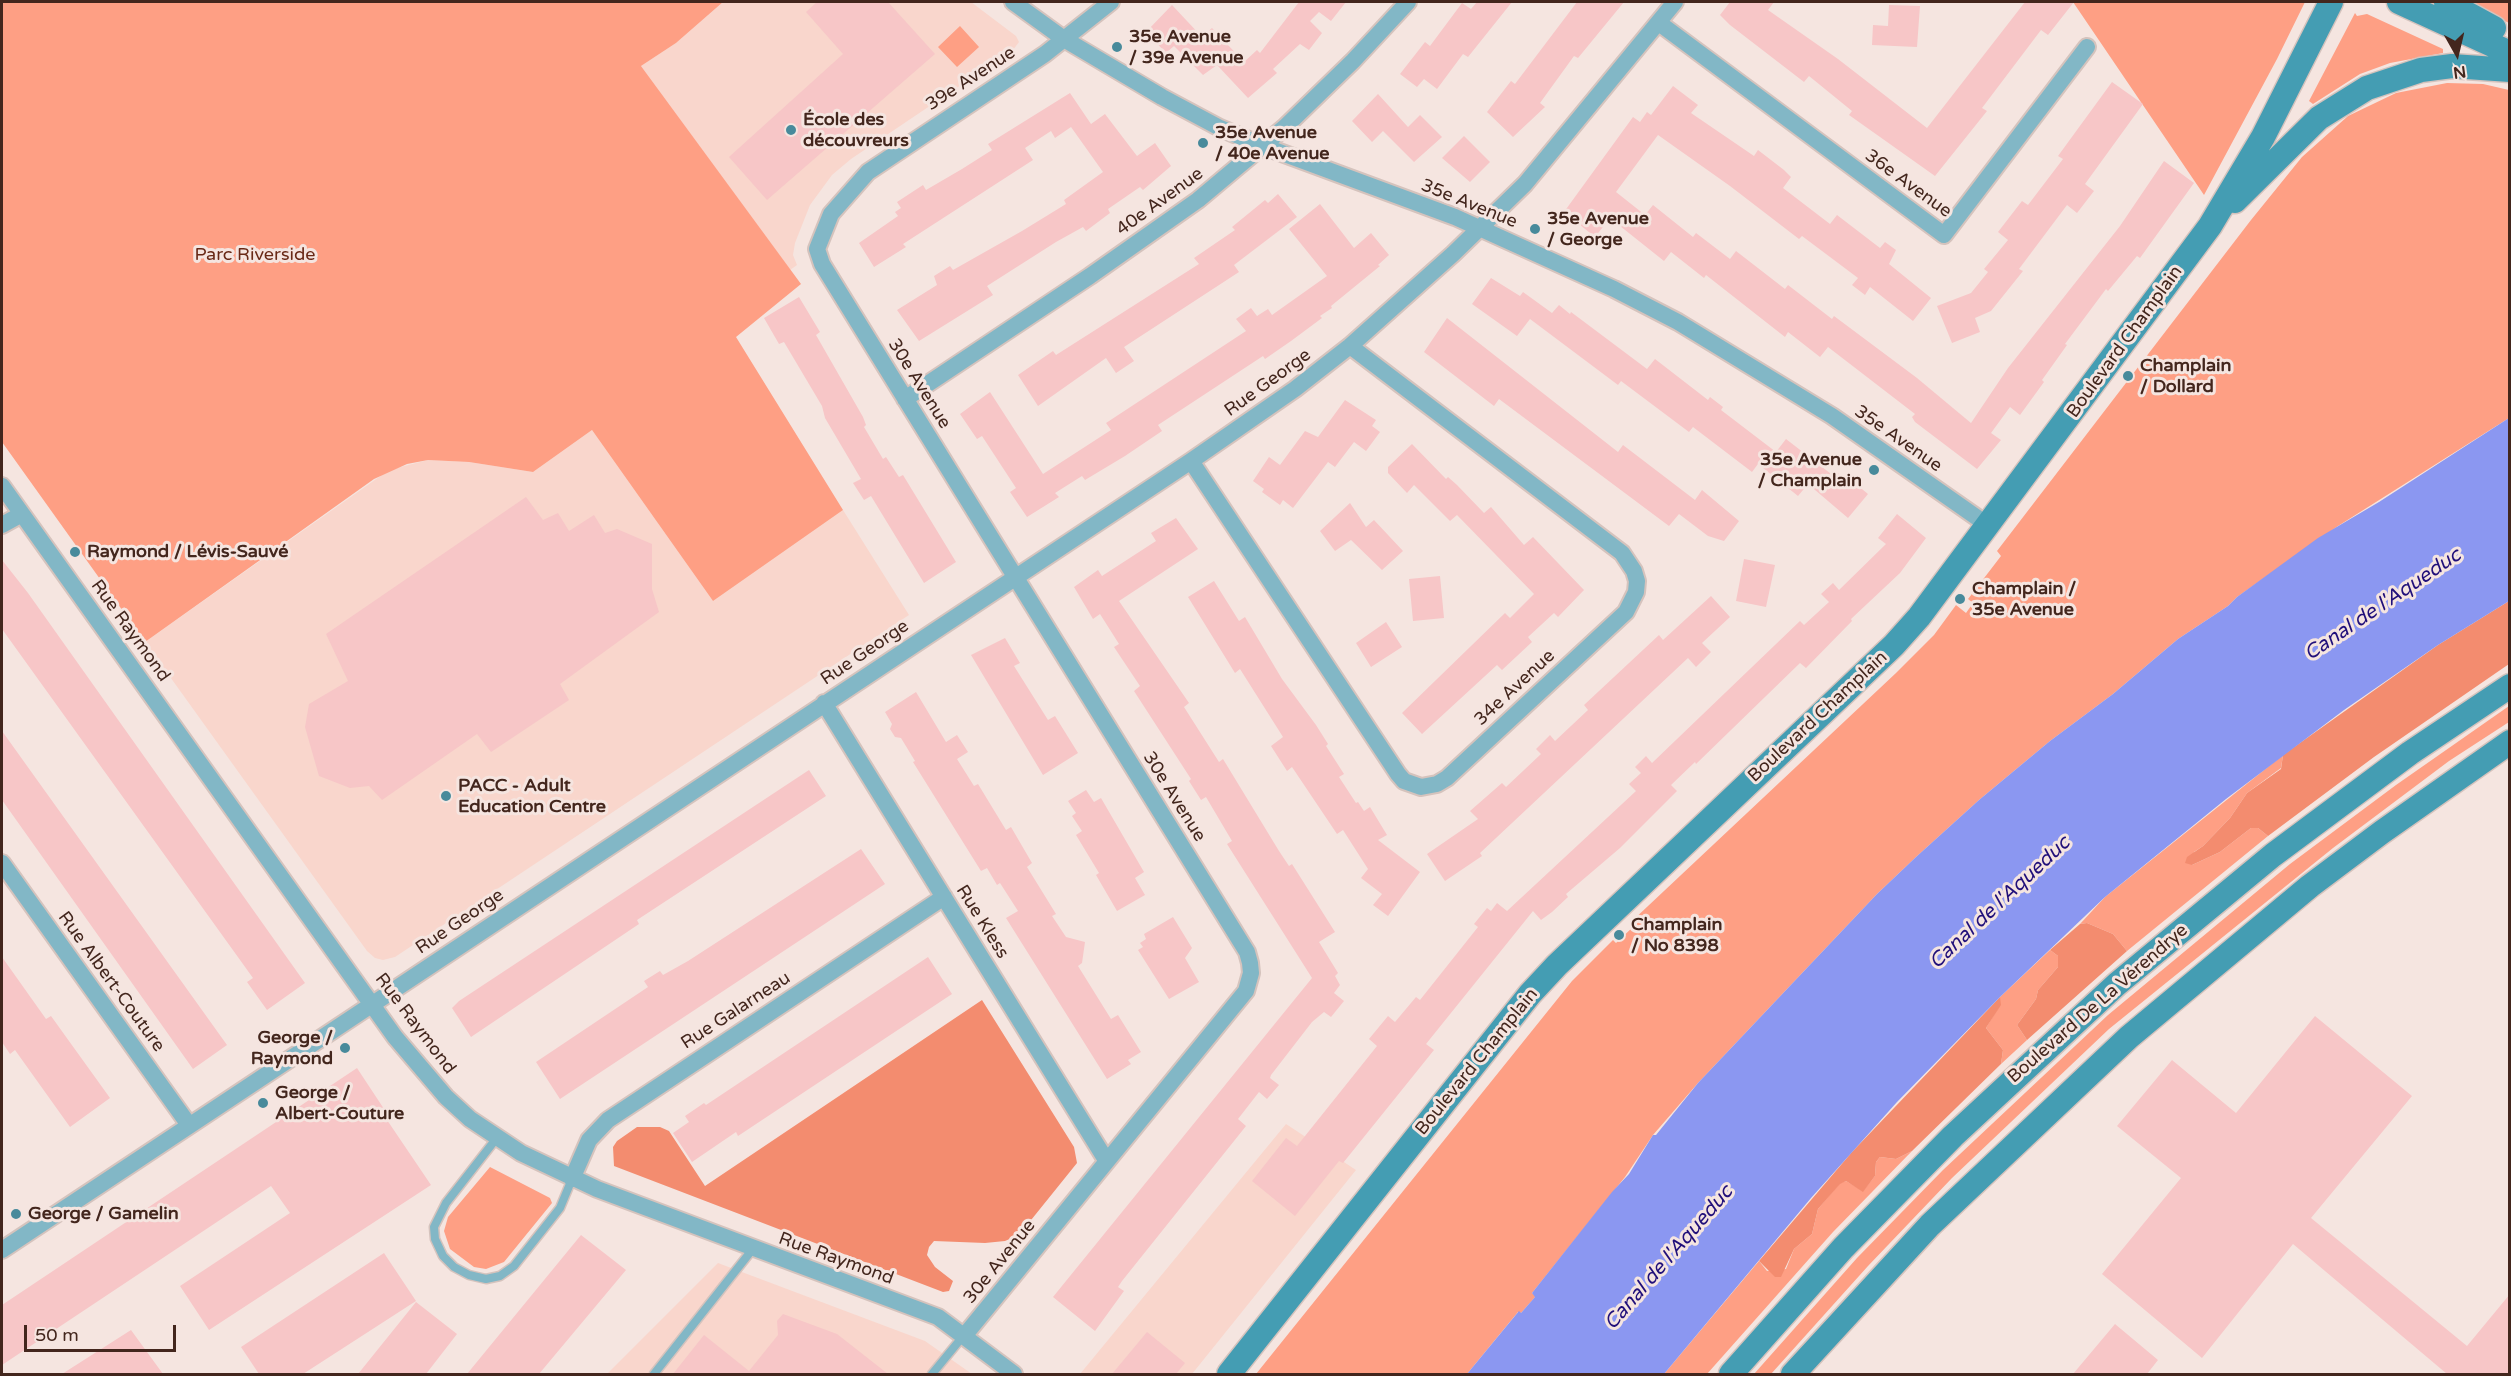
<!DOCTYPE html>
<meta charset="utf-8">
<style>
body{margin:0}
#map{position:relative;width:2511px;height:1376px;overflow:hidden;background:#f5e5e0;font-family:"Varela Round",sans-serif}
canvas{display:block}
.frame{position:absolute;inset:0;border:3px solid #43261d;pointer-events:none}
.north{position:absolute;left:2427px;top:24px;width:60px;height:60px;-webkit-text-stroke:4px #f5e5e0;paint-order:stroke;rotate:172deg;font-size:16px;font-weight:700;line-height:24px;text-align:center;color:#43261d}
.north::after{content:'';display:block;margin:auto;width:21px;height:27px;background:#43261d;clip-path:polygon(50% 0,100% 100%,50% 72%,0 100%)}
.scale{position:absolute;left:24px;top:1325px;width:152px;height:27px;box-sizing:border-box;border:3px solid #43261d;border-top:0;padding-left:8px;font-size:18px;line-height:21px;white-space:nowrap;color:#43261d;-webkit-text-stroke:4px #f5e5e0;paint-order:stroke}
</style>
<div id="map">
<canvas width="2511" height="1376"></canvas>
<div class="frame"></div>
<div class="north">N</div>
<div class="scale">50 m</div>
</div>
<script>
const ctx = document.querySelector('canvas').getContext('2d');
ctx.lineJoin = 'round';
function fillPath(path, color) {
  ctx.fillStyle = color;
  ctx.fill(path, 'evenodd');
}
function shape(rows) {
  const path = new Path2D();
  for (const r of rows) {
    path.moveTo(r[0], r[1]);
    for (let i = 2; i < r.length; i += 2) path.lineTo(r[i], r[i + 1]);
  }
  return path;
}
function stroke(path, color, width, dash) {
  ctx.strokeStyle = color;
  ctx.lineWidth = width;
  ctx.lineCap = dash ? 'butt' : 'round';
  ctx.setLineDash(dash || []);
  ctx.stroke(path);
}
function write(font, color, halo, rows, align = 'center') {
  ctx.font = font + ' "Varela Round",sans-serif';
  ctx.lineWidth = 6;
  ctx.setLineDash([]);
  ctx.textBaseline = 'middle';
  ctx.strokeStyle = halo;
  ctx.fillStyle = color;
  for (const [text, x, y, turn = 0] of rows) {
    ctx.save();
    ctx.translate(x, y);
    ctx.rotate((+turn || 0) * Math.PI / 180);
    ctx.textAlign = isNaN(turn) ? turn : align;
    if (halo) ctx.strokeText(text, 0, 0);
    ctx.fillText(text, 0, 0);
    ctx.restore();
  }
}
fillPath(shape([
 [723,2,971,2,1016,36,1019,42,1013,50,851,159,832,175,810,205,795,243,793,255,797,265,790,270,641,66,676,43],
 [592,430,713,601,843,510,909,615,395,957,383,960,375,958,367,951,145,642,389,470,428,460,469,462,533,472],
 [1286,1124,1356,1170,1192,1374,1080,1374],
 [718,1263,925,1341,972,1374,607,1374]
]), '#f9d6cc');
fillPath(shape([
 [2,2,723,2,676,43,641,66,801,284,736,337,843,510,713,601,592,430,533,472,469,462,428,460,407,464,374,479,145,642,2,442],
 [2073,2,2305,2,2277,59,2204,195],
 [2465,2,2509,2,2509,23,2482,10],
 [2355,13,2357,16,2367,14,2443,49,2443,53,2390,63,2360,74,2313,104,2309,101],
 [960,26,979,47,957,67,938,47],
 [2447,83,2483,84,2509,90,2509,418,2338,526,2237,597,2228,606,2178,639,2113,694,2050,741,1979,800,1916,857,1877,894,1698,1083,1653,1135,1625,1177,1532,1293,1536,1296,1521,1313,1518,1312,1467,1374,1256,1374,1572,981,1613,940,1616,943,1634,926,1631,922,1896,673,1934,635,1956,605,1966,613,1973,603,1968,599,2001,556,1997,551,2251,220,2302,157,2348,116,2396,93],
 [2509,706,2509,722,2449,761,2333,848,2109,1029,1952,1178,1868,1266,1771,1374,1754,1374,1857,1258,1943,1170,2108,1015,2290,864,2396,785],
 [2283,755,2281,768,2247,793,2230,818,2203,846,2194,852,2192,865,2220,852,2251,828,2258,828,2268,836,2127,951,2113,934,2087,923,2080,924,2105,897],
 [2050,950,2058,956,2058,967,2038,990,2036,999,2017,1025,2027,1040,2001,1064,2003,1050,1986,1028,2000,1005,2000,997],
 [1912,1151,1833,1232,1707,1374,1664,1374,1759,1261,1767,1271,1786,1269,1794,1249,1812,1234,1818,1209,1840,1183,1846,1181,1863,1191,1875,1176,1876,1162,1880,1157,1896,1159],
 [490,1167,550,1198,552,1203,504,1262,486,1269,474,1267,450,1249,444,1231,448,1217]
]), '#fe9f84');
fillPath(shape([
 [2509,601,2509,664,2374,757,2268,836,2258,828,2251,828,2220,852,2192,865,2185,863,2187,857,2203,846,2230,818,2247,793,2281,769,2283,755,2438,645],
 [2087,923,2113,934,2127,951,2027,1040,2017,1025,2036,999,2038,990,2058,967,2058,956,2050,950,2080,924],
 [2000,997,2001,1005,1986,1028,2003,1050,2001,1064,1912,1151,1896,1159,1880,1157,1876,1162,1875,1176,1863,1192,1846,1181,1840,1184,1818,1209,1812,1234,1794,1249,1781,1277,1775,1277,1759,1261,1852,1152],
 [982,1000,1074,1147,1077,1163,1019,1235,1005,1241,985,1243,934,1241,929,1247,927,1255,935,1267,953,1281,949,1291,943,1292,614,1166,613,1147,617,1141,637,1127,660,1127,669,1131,705,1186]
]), '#f38c6f');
fillPath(shape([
 [2509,418,2509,601,2438,645,2344,710,2226,799,2105,897,2000,997,1897,1102,1811,1198,1664,1374,1467,1374,1519,1311,1521,1313,1535,1297,1532,1293,1612,1192,1629,1174,1653,1135,1656,1135,1698,1083,1877,894,1916,857,1979,800,2050,741,2113,694,2178,639,2228,606,2237,597,2318,538,2379,502]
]), '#8b97f1');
fillPath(shape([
 [817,2,888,2,935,54,767,200,729,157,843,54,806,12],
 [1299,2,1346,2,1331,21,1319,12,1310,21,1322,33,1309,50,1300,44,1273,69,1277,73,1248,98,1217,65,1203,75,1174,46,1166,53,1146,32,1172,5,1202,37,1212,28,1244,62,1257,50,1260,53],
 [1477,2,1512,2,1468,57,1463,54,1437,89,1424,79,1417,87,1400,74,1425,42,1430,46,1462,3,1471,9],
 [1577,2,1624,2,1578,58,1574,56,1540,103,1545,107,1513,137,1487,112,1511,81,1515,84],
 [1730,2,1774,2,1768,10,1838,59,1927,128,2025,2,2074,2,2048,35,2041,30,1982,108,1987,111,1935,176,1849,115,1852,111,1809,76,1804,82,1730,25,1720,15],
 [1889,5,1920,6,1917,47,1872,45,1873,25,1888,26],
 [2112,82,2143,104,2085,184,2094,191,2077,213,2067,205,2019,269,2023,271,1991,311,1975,318,1980,332,1952,343,1937,306,1971,293,1988,272,1984,269,2008,240,1998,232,2022,201,2028,205,2063,159,2058,156],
 [1673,86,1698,105,1691,113,1754,156,1758,150,1784,170,1791,177,1783,188,1830,224,1837,215,1880,248,1885,242,1896,250,1889,264,1931,298,1913,321,1870,287,1865,295,1852,285,1858,278,1802,236,1799,239,1730,186,1658,135,1616,192,1645,215,1653,205,1693,237,1696,233,1730,259,1736,251,1785,289,1788,285,1832,319,1834,316,1917,378,1971,423,2008,368,2120,226,2164,161,2194,183,2140,258,2137,256,2108,291,2106,289,2065,344,2067,345,2042,380,2044,382,2020,415,2010,407,1991,433,2001,440,1977,469,1915,422,1912,417,1915,414,1828,347,1820,357,1788,332,1785,337,1706,275,1704,278,1671,252,1664,261,1610,218,1595,237,1564,212,1633,117,1640,122,1647,112,1651,115],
 [1070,93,1091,124,1105,114,1137,156,1155,143,1171,166,1143,190,1140,187,1108,209,1110,213,1086,231,1083,227,1056,242,987,286,993,295,919,341,897,310,937,285,934,276,950,266,953,270,1022,231,1066,204,1064,200,1103,172,1071,127,1055,138,1051,131,1025,148,1033,160,903,244,906,247,874,267,859,243,898,216,895,212,901,208,897,202,923,185,926,190,962,169,992,150,988,144],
 [1378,94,1408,127,1420,115,1442,137,1414,162,1383,131,1372,142,1352,121],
 [1464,136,1490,162,1470,182,1442,158],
 [1278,194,1297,217,1234,265,1239,272,1124,347,1134,361,1116,373,1106,358,1038,406,1018,375,1053,351,1056,355,1199,264,1194,258,1235,230,1232,227,1265,200,1268,203],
 [1320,204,1354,248,1371,233,1389,255,1378,265,1380,266,1331,306,1332,308,1320,316,1322,318,1291,341,1265,359,1263,356,1158,425,1162,431,1125,456,1085,480,1082,476,1055,493,1059,497,1027,517,1010,492,1016,488,982,436,977,439,960,414,990,392,1043,474,1111,430,1106,423,1246,331,1236,319,1251,308,1257,316,1268,309,1272,315,1327,276,1289,229],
 [1491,278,1520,296,1523,292,1552,313,1559,305,1570,314,1571,312,1647,369,1655,359,1708,400,1710,397,1723,407,1721,410,1776,452,1786,439,1835,477,1838,473,1849,482,1851,480,1868,494,1848,518,1808,484,1798,496,1758,464,1752,472,1693,427,1689,432,1621,381,1618,385,1530,319,1517,336,1472,304],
 [799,297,820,332,816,335,863,417,866,425,864,427,883,459,886,457,899,477,903,475,956,562,924,583,871,496,864,500,853,483,861,479,825,418,822,406,784,342,779,344,764,318],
 [1447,318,1618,452,1623,445,1695,500,1702,490,1739,521,1724,541,1708,536,1679,514,1669,526,1499,399,1494,406,1424,352],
 [1345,400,1376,420,1372,426,1380,432,1366,451,1354,442,1335,467,1328,462,1293,508,1283,500,1280,505,1262,492,1264,489,1253,481,1269,457,1280,465,1305,431,1318,437],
 [1412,444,1446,479,1448,477,1457,485,1484,513,1491,507,1524,545,1533,537,1584,590,1558,617,1554,613,1528,637,1532,642,1502,670,1497,665,1422,734,1402,713,1505,613,1510,618,1534,594,1457,515,1450,521,1414,485,1407,493,1388,473,1388,467],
 [526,497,543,520,558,513,569,531,594,515,605,533,617,529,652,544,652,589,659,612,560,684,569,700,491,752,477,734,382,800,369,786,350,788,319,776,305,727,309,704,348,681,326,634],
 [1350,503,1366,527,1374,520,1403,551,1382,570,1351,540,1335,551,1320,531],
 [1897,514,1926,538,1900,573,1851,619,1852,621,1806,668,1800,663,1696,764,1695,762,1671,785,1677,791,1620,848,1566,894,1568,897,1552,912,1541,920,1533,911,1426,1044,1434,1050,1343,1163,1339,1161,1295,1216,1252,1181,1286,1138,1297,1146,1377,1046,1369,1039,1388,1016,1395,1022,1416,997,1420,1000,1478,927,1474,924,1487,908,1491,911,1497,903,1507,911,1636,791,1629,784,1641,773,1635,767,1646,756,1652,763,1800,621,1804,625,1829,602,1821,594,1833,583,1839,590,1886,544,1878,538],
 [1176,518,1198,549,1119,601,1189,703,1184,707,1219,762,1223,759,1279,851,1289,866,1292,864,1335,932,1319,942,1338,973,1335,976,1340,985,1334,993,1344,1001,1331,1017,1324,1012,1312,1022,1271,1075,1270,1078,1279,1085,1267,1099,1259,1092,1238,1119,1246,1126,1122,1281,1118,1287,1124,1291,1095,1331,1053,1297,1312,978,1227,844,1232,841,1206,797,1201,800,1189,781,1191,779,1134,691,1140,686,1114,647,1119,644,1100,614,1093,619,1074,587,1098,570,1102,576,1156,541,1151,533],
 [1744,559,1775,565,1766,607,1736,601],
 [2,560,28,593,305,983,267,1010,247,982,253,978,2,629],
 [1440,576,1444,618,1413,621,1409,579],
 [1214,581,1239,621,1245,617,1282,679,1316,725,1328,744,1326,746,1344,774,1339,777,1356,803,1358,802,1364,811,1370,807,1387,835,1378,840,1420,872,1388,916,1373,905,1382,894,1361,878,1368,869,1343,830,1337,834,1292,767,1287,771,1271,746,1283,737,1240,669,1235,673,1188,597],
 [1711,596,1730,617,1702,643,1711,652,1696,667,1688,658,1480,853,1482,856,1445,881,1427,854,1478,819,1470,811,1502,783,1506,787,1541,754,1536,749,1550,735,1555,741,1588,710,1584,705,1659,635,1663,640],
 [1386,622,1402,647,1371,667,1356,643],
 [1005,638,1020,663,1014,666,1048,720,1055,716,1078,753,1043,775,971,655],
 [916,692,946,742,957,735,968,752,957,759,974,786,978,784,1006,830,1011,827,1032,863,1027,867,1056,914,1052,916,1066,937,1085,942,1082,963,1078,966,1111,1019,1118,1015,1141,1052,1128,1060,1131,1064,1107,1079,1006,918,1018,911,1000,883,997,885,987,868,981,871,913,762,915,761,901,738,895,737,890,729,892,724,885,712],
 [2,731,227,1045,193,1069,2,800],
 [809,770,826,796,637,920,639,924,471,1037,452,1008,459,1001],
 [1086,790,1094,802,1101,798,1144,872,1135,878,1145,895,1117,911,1096,875,1099,873,1076,835,1082,831,1072,816,1076,813,1068,801],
 [861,849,885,884,560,1099,536,1062,648,987,644,981,660,971,663,975,688,961],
 [1173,917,1192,948,1185,958,1199,982,1169,999,1138,950,1143,947,1140,943,1146,939,1144,934],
 [2,957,46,1019,51,1016,110,1098,70,1127,15,1050,10,1054,2,1042],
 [928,957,952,994,738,1136,736,1132,692,1162,673,1133,689,1122,685,1116,704,1103,706,1105],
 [2315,1016,2412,1096,2311,1218,2467,1346,2510,1294,2510,1374,2447,1374,2293,1244,2202,1358,2102,1274,2181,1178,2117,1126,2172,1060,2236,1113],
 [357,1068,388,1115,385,1117,431,1185,209,1330,180,1286,290,1213,271,1186,2,1365,2,1305],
 [581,1235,626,1270,539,1374,467,1374],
 [384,1253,416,1301,303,1374,259,1374,241,1347],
 [416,1302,457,1334,426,1374,358,1374],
 [783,1314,837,1334,888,1374,673,1374,704,1335,749,1371,778,1335,777,1321],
 [2115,1324,2158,1360,2147,1374,2073,1374],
 [131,1330,163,1374,62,1374],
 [1147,1332,1185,1363,1176,1374,1112,1374]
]), '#f7c6c7');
const service = shape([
 [496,1139,446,1203,434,1227,435,1239,443,1256,454,1267,469,1275,486,1279,500,1276,514,1266,560,1208,572,1179],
 [654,1374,752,1250],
 [932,1374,964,1335]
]);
const minor = shape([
 [1013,2,1064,39,1162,97,1220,128,1263,146,1455,217,1614,289,1678,322,1832,416,1989,526],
 [1659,23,1944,235,2087,47],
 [905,399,1090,276,1198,200,1285,127,1353,61,1408,2],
 [1191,461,1398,774,1404,781,1421,787,1437,784,1447,778,1626,612,1636,592,1637,581,1634,571,1622,553,1350,346],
 [2,486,395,1037,446,1097,470,1119,521,1153,597,1189,938,1317,1014,1374],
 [2,525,22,514],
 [824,703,1106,1160],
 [2,863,189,1125],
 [572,1179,589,1140,608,1120,944,897],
 [2,1250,1191,461,1295,389,1350,346,1453,254,1525,184,1675,2],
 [965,1335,1246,991,1251,973,1250,963,1247,952,822,264,817,249,831,214,868,172,1045,54,1111,2]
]);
const secondary = shape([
 [2399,2,2510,53],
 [2446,2,2494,28],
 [2235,201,2319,118,2367,88,2421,70,2452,66,2510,70],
 [1229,1374,1530,994,1557,965,1894,645,1919,617,2210,226,2263,137,2331,2],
 [1731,1374,1843,1248,1953,1136,2117,984,2273,855,2410,753,2510,686],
 [1793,1374,1930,1225,2129,1037,2310,886,2382,832,2510,742]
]);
stroke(service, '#d5c3bd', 11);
stroke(minor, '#d5c3bd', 20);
stroke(secondary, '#d5c3bd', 27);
stroke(service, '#82b7c6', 8);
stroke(minor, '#82b7c6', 16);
stroke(secondary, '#449db3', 24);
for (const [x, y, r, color] of [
 [1117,47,6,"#488a9b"],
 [791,130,6,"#488a9b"],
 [1203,143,6,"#488a9b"],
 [1535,229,6,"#488a9b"],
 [2128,376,6,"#488a9b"],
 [1874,470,6,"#488a9b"],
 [75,552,6,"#488a9b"],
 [1960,599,6,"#488a9b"],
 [446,796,6,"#488a9b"],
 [1619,935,6,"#488a9b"],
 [345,1048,6,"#488a9b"],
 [263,1103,6,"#488a9b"],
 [16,1214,6,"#488a9b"]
]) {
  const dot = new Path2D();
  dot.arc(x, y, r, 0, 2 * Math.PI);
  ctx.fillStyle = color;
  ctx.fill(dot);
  stroke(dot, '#f5e5e0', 2);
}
write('bold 18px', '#43261d', '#f5e5e0', [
 ["35e Avenue",1129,37],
 ["/ 39e Avenue",1129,58],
 ["École des",803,120],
 ["découvreurs",803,141],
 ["35e Avenue",1215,133],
 ["/ 40e Avenue",1215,154],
 ["35e Avenue",1547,219],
 ["/ George",1547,240],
 ["Champlain",2140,366],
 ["/ Dollard",2140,387],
 ["35e Avenue",1862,460,"right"],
 ["/ Champlain",1862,481,"right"],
 ["Raymond / Lévis-Sauvé",87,552],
 ["Champlain /",1972,589],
 ["35e Avenue",1972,610],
 ["PACC - Adult",458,786],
 ["Education Centre",458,807],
 ["Champlain",1631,925],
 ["/ No 8398",1631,946],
 ["George /",333,1038,"right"],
 ["Raymond",333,1059,"right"],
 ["George /",275,1093],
 ["Albert-Couture",275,1114],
 ["George / Gamelin",28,1214]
], 'left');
write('18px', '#43261d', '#f5e5e0', [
 ["39e Avenue",971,79,-33],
 ["36e Avenue",1908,184,36],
 ["40e Avenue",1160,202,-36],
 ["35e Avenue",1469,204,22],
 ["Boulevard Champlain",2125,342,-54],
 ["Rue George",1268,383,-36],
 ["30e Avenue",919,384,58],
 ["35e Avenue",1898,439,35],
 ["Rue Raymond",130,631,54],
 ["Rue George",865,653,-34],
 ["34e Avenue",1515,688,-43],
 ["Boulevard Champlain",1818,717,-43],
 ["30e Avenue",1174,797,58],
 ["Rue George",460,922,-34],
 ["Rue Kless",982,922,58],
 ["Rue Albert-Couture",111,982,54],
 ["Boulevard De La Vérendrye",2098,1004,-41],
 ["Rue Galarneau",736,1011,-33],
 ["Rue Raymond",415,1024,53],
 ["Boulevard Champlain",1477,1062,-51],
 ["Rue Raymond",836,1259,20],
 ["30e Avenue",1000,1262,-51]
]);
write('18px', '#692916', '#f5e5e0', [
 ["Parc Riverside",255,255]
]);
write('italic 20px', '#200f7a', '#f5e5e0', [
 ["Canal de l'Aqueduc",2383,605,-34],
 ["Canal de l'Aqueduc",2000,903,-43],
 ["Canal de l'Aqueduc",1669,1258,-49]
]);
</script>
